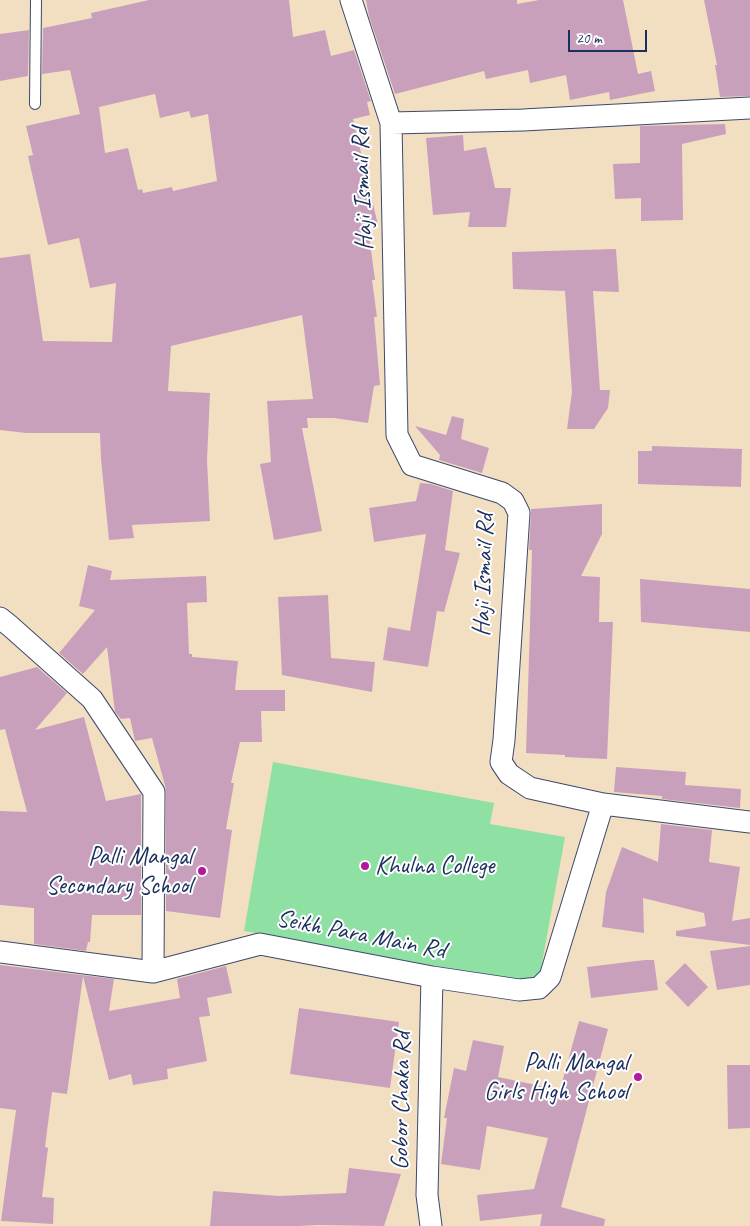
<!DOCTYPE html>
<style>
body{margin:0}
#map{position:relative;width:750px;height:1226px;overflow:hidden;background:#f2dfc1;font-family:Caveat,sans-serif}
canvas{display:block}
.scale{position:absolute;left:568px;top:30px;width:79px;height:22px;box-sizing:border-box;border:2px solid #1b2f5e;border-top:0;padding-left:6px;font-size:15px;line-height:18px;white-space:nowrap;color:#1b2f5e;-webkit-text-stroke:4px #fff;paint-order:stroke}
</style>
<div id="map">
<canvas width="750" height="1226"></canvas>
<div class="scale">20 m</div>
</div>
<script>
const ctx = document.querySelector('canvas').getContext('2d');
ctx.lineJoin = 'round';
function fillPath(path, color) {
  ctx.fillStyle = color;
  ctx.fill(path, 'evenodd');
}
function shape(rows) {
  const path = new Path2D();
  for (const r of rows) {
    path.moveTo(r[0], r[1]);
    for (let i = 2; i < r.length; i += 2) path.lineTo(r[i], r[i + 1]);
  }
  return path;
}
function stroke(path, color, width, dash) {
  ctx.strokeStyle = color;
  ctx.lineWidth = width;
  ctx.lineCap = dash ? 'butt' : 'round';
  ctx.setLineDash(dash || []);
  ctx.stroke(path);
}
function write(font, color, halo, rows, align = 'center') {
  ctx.font = font + ' Caveat,sans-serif';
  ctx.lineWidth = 4;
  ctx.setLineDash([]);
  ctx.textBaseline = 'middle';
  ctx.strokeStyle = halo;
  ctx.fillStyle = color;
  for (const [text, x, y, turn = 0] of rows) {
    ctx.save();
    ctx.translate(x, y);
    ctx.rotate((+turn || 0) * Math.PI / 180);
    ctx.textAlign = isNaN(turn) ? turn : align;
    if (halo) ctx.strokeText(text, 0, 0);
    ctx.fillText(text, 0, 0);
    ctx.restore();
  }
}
fillPath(shape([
 [273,762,494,803,490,824,565,837,538,985,244,931]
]), '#8ee1a2');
fillPath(shape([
 [149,0,289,0,293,37,325,30,331,56,354,50,371,101,367,102,370,115,353,119,378,225,368,227,375,280,372,280,377,317,374,317,380,385,374,386,368,423,334,418,307,418,308,428,302,428,322,531,274,540,260,464,271,462,267,401,313,399,302,315,171,346,168,391,210,393,207,460,210,521,132,525,134,538,109,540,101,459,100,433,26,433,0,430,0,258,30,254,43,341,112,342,116,283,90,288,79,238,48,245,28,156,33,155,26,126,80,114,70,70,42,74,43,28,92,18,91,13],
 [155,94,160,118,189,111,191,118,208,114,217,181,173,191,172,187,143,193,142,189,138,190,128,148,105,153,99,107],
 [366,0,517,0,517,4,539,0,623,0,638,74,651,71,655,91,610,100,609,92,570,100,566,75,530,83,528,70,486,79,484,71,395,94,369,16],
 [704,0,750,0,750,96,720,97,715,65,717,65],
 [29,30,28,76,0,81,0,34],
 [725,124,726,134,682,144,683,220,641,221,641,198,615,199,613,164,640,163,640,126],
 [463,135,464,151,486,147,495,188,511,188,506,227,468,227,470,212,433,215,426,138],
 [616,249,619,292,593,291,600,390,610,390,608,408,594,429,567,429,572,392,565,291,513,289,512,252],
 [452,416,464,419,461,439,489,448,482,473,439,460,440,455,415,426,446,435],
 [652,446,742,449,741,487,638,484,638,451,652,451],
 [420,483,431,484,453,491,445,550,460,553,444,612,437,611,428,667,383,660,388,627,410,631,426,534,374,542,369,508,416,501],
 [602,504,602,534,581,576,600,577,599,622,613,622,607,759,565,757,565,755,526,753,530,625,532,550,529,550,531,514,531,509],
 [88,565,112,571,110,580,206,576,207,602,187,603,189,654,192,654,192,657,238,661,235,690,285,690,285,711,261,711,262,742,240,742,231,783,234,783,226,829,232,830,220,918,166,911,166,789,152,738,135,741,130,718,121,719,115,712,107,647,83,674,59,653,95,610,79,606],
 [640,579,750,589,750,632,641,622],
 [328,595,331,658,375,662,372,692,282,675,278,597],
 [37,667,67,693,35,730,84,717,106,801,141,794,141,915,92,915,90,942,88,942,86,951,34,944,34,908,0,905,0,811,27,812,5,729,0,730,0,677],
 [616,767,686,772,685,785,741,789,740,808,662,799,662,796,614,792],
 [661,824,712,830,709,862,740,867,732,921,750,918,750,945,676,936,676,931,706,926,704,913,643,898,644,933,602,927,606,892,622,847,658,862],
 [750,946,750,985,717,990,710,951],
 [645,960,654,960,658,990,591,998,587,967],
 [685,963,708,987,688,1007,665,983],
 [0,965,114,979,109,1011,180,998,177,979,226,966,232,993,207,998,210,1016,199,1017,207,1061,167,1069,168,1079,133,1085,131,1074,109,1080,83,976,67,1094,52,1092,45,1147,48,1148,42,1197,54,1198,53,1224,1,1221,16,1110,0,1108],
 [299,1008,399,1022,390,1088,290,1074],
 [579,1021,608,1029,561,1207,605,1219,604,1226,540,1226,542,1214,480,1221,477,1195,534,1189,548,1138,487,1126,480,1170,441,1164,447,1118,444,1118,454,1068,466,1071,473,1040,504,1046,498,1077,560,1090],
 [727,1065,750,1065,750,1128,728,1129],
 [349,1168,401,1174,384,1226,318,1225,298,1226,210,1226,213,1191,279,1196,346,1193]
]), '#c9a0bc');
const lane = shape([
 [35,104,36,0]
]);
const street = shape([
 [351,0,391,123,397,435,412,465,502,493,513,501,519,513,504,740,501,762,509,774,530,788,603,804,750,822],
 [391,123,523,120,750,108],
 [0,618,10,626,92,699,154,792,153,972],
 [0,952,153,972,260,944,432,977,519,990,539,988,550,977,603,804],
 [431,1226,427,1195,432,977]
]);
stroke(lane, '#3b496d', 12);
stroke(street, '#3b496d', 23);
stroke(lane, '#fff', 10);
stroke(street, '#fff', 21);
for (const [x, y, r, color] of [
 [365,866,5,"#b5179e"],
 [202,871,5,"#b5179e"],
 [638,1077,5,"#b5179e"]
]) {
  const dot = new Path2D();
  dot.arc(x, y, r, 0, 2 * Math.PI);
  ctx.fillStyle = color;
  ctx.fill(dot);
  stroke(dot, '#fff', 2);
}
write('25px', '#1b2f5e', '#fff', [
 ["Haji Ismail Rd",363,189,-92],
 ["Haji Ismail Rd",484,575,-88],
 ["Seikh Para Main Rd",361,935,11],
 ["Gobor Chaka Rd",402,1101,-89]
]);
write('25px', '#1b2f5e', '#fff', [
 ["Palli Mangal",192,857],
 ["Secondary School",192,886],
 ["Khulna College",375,866,"left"],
 ["Palli Mangal",628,1063],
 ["Girls High School",628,1092]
], 'right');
</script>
